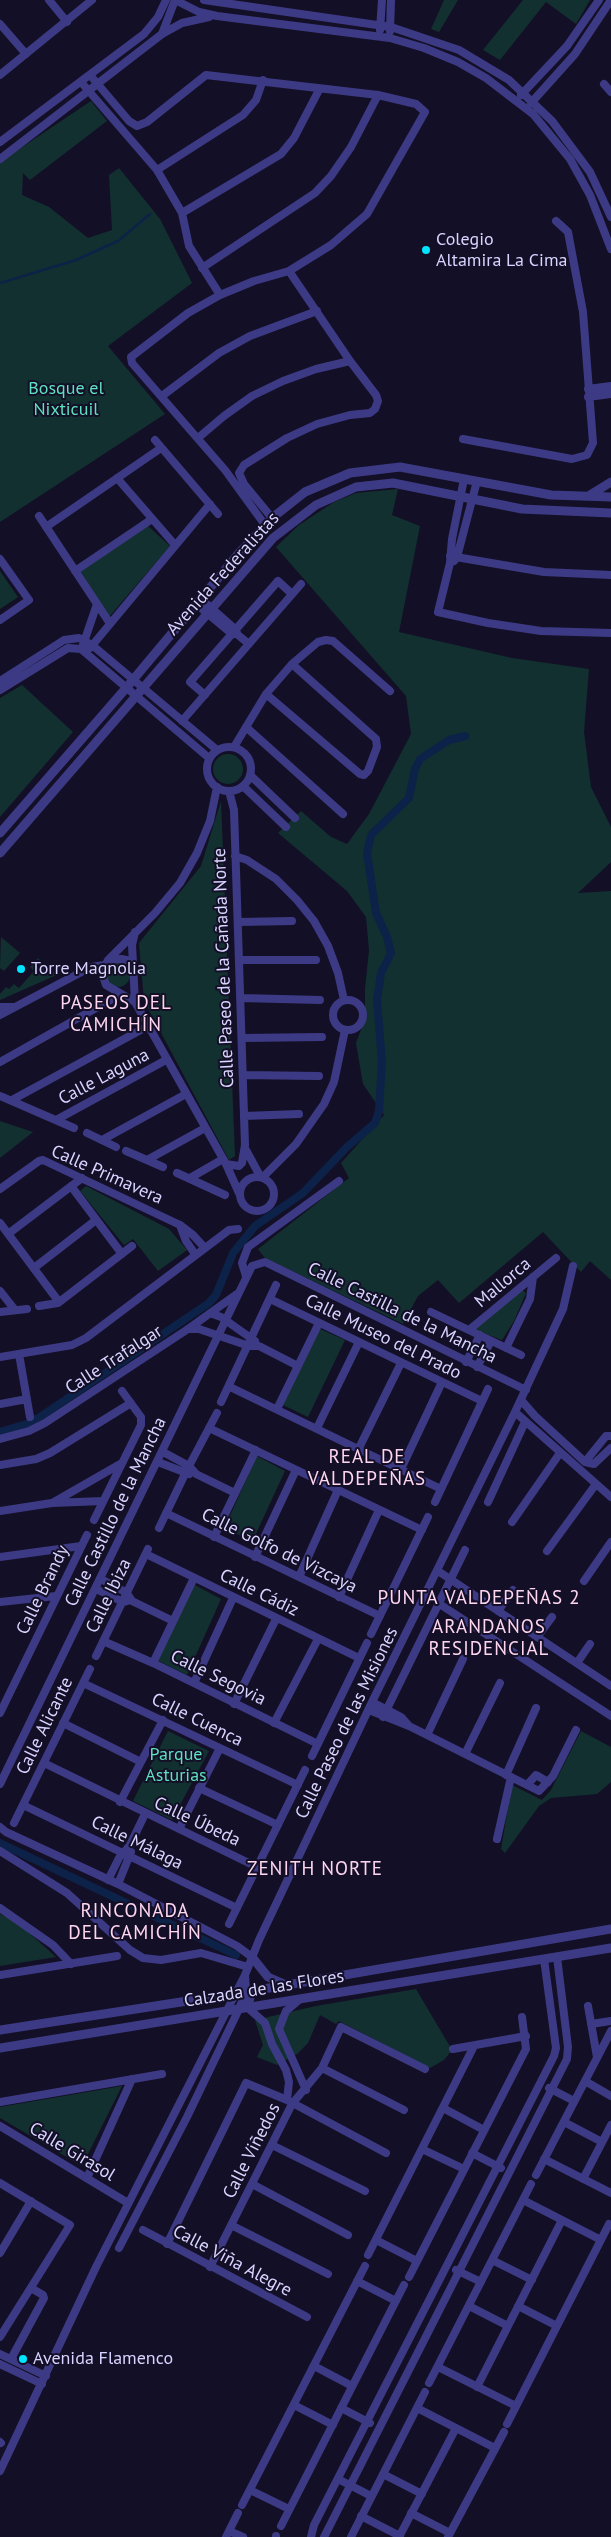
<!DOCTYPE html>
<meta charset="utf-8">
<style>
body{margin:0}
canvas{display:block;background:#130f26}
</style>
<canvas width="611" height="2537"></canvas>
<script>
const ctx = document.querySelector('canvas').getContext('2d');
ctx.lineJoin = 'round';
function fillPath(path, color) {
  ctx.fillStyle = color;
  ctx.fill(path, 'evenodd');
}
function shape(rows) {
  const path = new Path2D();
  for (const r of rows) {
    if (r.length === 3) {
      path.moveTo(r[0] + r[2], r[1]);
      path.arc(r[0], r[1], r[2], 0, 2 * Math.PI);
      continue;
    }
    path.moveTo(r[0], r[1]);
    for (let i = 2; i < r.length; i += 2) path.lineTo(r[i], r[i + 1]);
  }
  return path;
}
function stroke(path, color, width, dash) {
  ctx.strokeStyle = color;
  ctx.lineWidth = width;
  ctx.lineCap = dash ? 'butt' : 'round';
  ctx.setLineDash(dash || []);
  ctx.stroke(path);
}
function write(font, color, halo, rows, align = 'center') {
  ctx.font = font + ' "PT Sans",sans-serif';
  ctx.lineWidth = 4;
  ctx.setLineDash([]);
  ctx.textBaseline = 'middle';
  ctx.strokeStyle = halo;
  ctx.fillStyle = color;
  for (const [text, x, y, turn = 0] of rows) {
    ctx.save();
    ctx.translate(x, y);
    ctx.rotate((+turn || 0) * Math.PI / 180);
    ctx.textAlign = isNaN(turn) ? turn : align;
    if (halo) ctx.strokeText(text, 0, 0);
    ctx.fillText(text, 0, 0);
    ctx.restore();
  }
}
fillPath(shape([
 [444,0,458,0,439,32,431,29],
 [523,0,590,0,576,24,546,2,500,60,483,50],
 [91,101,107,121,30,180,23,173,22,195,49,207,88,238,112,230,109,175,119,168,160,219,192,283,108,346,165,414,0,522,0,162],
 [398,489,392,515,420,526,399,632,512,658,589,669,584,732,591,787,611,827,611,862,578,893,611,891,611,1280,590,1261,581,1272,543,1232,459,1303,438,1280,418,1296,403,1324,265,1258,258,1249,349,1178,341,1163,384,1115,363,1084,356,1043,365,1019,365,989,369,950,366,917,347,891,278,833,301,811,331,837,347,844,369,814,411,734,406,696,276,547,299,525,334,502,356,493],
 [148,526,170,546,109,617,80,571],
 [0,571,18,597,0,609],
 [22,685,73,732,0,817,0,698],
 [228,769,15],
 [221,801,235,1156,229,1160,144,1001,139,943,201,866],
 [1,937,20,953,4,971,0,968],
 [38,958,52,972,56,970,59,974,0,1000,0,994,6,987,9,989,14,984,19,988,34,971,30,967],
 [118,975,12],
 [0,1121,33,1132,0,1158],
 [86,1186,169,1229,187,1250,158,1271,133,1239,124,1245,80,1191],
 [521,1289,526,1293,514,1321,502,1340,475,1330],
 [320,1329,345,1340,308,1417,283,1405],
 [257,1456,285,1471,253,1540,224,1529],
 [193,1584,221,1599,187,1675,157,1660],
 [168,1731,209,1751,172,1820,133,1801],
 [581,1731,611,1747,611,1782,597,1794,551,1798,539,1806,505,1853,501,1849,512,1785,542,1800,551,1790],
 [0,1914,18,1923,56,1957,0,1966],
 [416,1989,452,2050,444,2060,430,2068,339,2021,336,2024,320,2015,308,2043,297,2054,277,2065,257,2057,263,2045,255,2020,316,2006],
 [122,2086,82,2166,0,2118,0,2107]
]), '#12302f');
stroke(shape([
 [0,283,76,260,118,241,150,214]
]), '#0c2248', 2.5);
stroke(shape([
 [0,1432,27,1424,40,1417,209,1303,216,1295,233,1253,255,1226,303,1193,347,1147,375,1123,379,1111,382,1063,377,1000,381,973,391,953,387,937,376,913,367,853,371,835,409,798,415,769,420,759,449,740,465,736],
 [0,1843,236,1955]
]), '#0c2248', 8);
stroke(shape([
 [49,0,67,22],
 [175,0,199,12,217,16,390,38,424,48,458,62,486,78,533,114,570,159,590,195,611,249],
 [204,0,391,27,459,50,509,80,552,121,590,172,611,217],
 [0,24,26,54],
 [380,30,382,0],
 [390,31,391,0],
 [162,34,175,0],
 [0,75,92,0],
 [90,75,129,121,137,126,147,122,206,75,378,95,416,104,425,112,367,214,331,245,289,271,254,281,220,295,188,313,131,357,132,363,225,470,265,525],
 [81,82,157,170,182,213,189,246,220,295],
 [604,84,611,92],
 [521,95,567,46,599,0],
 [531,103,575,54,611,0],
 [0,142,144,34,158,17,166,0],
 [0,159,162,34,182,23,209,17],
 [157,170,243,115,256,100,263,80],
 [182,213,281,154,294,138,319,90],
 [202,268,315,193,331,176,351,147,378,95],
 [588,389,611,386],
 [162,396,219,353,250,336,317,311],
 [588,397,611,394],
 [198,438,224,416,252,396,283,381,316,369,350,361],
 [463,439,572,459,587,455,593,443,583,312,568,232,556,221],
 [155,440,218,514],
 [117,478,175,545],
 [464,479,452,539,450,563,438,612,488,623,541,631,611,633],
 [39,516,109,622],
 [272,518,244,484,239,473,244,465,287,438,317,424,350,415,370,413,375,409,378,401,376,395,350,361,289,271],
 [46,527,161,448],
 [450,556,544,572,611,575],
 [0,559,29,600,0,620],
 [454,561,457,557,477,481],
 [75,571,152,519],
 [201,599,235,629,238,635,249,644],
 [196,604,232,634,236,634],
 [83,645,97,604],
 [90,648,210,504],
 [0,681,64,640,79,638,92,645,217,750],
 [0,690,68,648,81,649,209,758],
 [266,694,360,774,364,775,368,771,377,747,376,739,292,664],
 [205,695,190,682,278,581,292,594],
 [182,721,301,584],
 [246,727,343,814],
 [234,747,266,694,292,664,318,642,326,640,333,641,390,691],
 [229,769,22],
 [250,775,295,818],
 [243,786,286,827],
 [235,856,247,860,276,879,297,900,314,921,328,946,338,973,344,1000],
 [238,922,292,921],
 [135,932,132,945,135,1002,226,1164,239,1193],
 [108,960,155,913,180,883,197,853,210,821,217,787],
 [239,960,316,960],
 [132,961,121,959,108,960,102,973,106,985,135,1002],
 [241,998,320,1000],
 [348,1015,15],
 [0,1007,13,1007],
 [0,1015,91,967,104,965],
 [242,1038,322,1037],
 [0,1062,121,994],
 [243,1075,319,1076],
 [0,1096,74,1128],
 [12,1100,148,1026],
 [244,1116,299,1114],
 [56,1120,166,1060],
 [87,1133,116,1147],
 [102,1140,186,1094],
 [246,1150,260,1176],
 [126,1151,163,1167],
 [147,1160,205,1128],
 [226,1164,239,1166,242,1163,245,1145,234,810,229,791],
 [177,1173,225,1195],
 [257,1194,17],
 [263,1177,296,1144,324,1104,334,1082,345,1030],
 [190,1178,223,1159],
 [71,1186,122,1254],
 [0,1189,39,1161,43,1160,180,1225,193,1235,204,1247],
 [0,1223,59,1302],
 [180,1225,186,1241,195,1254],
 [8,1234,82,1178],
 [34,1268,96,1220],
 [246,1276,242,1263,248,1247,339,1181],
 [0,1291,15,1310],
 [270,1299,482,1401],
 [39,1306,58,1303,132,1246],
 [0,1312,27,1309],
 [431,1312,521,1355],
 [210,1313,221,1317,255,1341],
 [188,1329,199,1329,249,1346,259,1346,298,1366],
 [469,1330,556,1258],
 [506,1348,530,1299,533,1277],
 [19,1354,30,1417],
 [0,1357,72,1345,86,1338,229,1230,238,1229],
 [466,1362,480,1335],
 [477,1367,491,1341],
 [230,1387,441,1489],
 [521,1400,535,1416,585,1462,594,1464,611,1448],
 [221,1402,276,1285],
 [0,1404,27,1399],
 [277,1409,319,1323],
 [515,1412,611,1497],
 [209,1428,422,1530],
 [317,1428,359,1342],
 [0,1439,29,1431,45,1423,188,1329,237,1294],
 [359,1448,401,1363],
 [163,1452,189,1466,196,1474,235,1493],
 [158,1462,189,1474],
 [585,1462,606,1436,611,1436],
 [0,1465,36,1459,50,1453,131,1403],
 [189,1466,217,1413],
 [401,1469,442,1382],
 [54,1502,122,1463],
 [435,1502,488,1389],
 [488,1502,525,1422],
 [0,1511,52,1503,103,1501],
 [166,1513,380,1616],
 [94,1520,141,1425,141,1417,122,1391],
 [512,1522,560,1453],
 [159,1528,185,1474],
 [214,1537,256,1450],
 [547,1551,596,1484],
 [146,1554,359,1658],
 [0,1557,81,1546],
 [255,1557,296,1470],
 [438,1571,611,1686],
 [299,1577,338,1490],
 [101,1579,127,1593,132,1601,173,1621],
 [584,1581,611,1542],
 [96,1589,123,1602,127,1601],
 [339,1597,379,1510],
 [0,1602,56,1596],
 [438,1603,611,1716],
 [498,1611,513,1590],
 [371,1634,428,1517],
 [537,1637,552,1617],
 [103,1641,153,1663,318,1744],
 [96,1656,148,1549],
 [153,1663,194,1578],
 [577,1663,590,1644],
 [83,1683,298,1785],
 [194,1683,233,1598],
 [234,1704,276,1619],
 [369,1710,409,1726,401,1717,372,1702],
 [0,1713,87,1535],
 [383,1717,465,1550],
 [63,1723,141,1762],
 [274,1723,318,1639],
 [409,1726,539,1791,553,1776,576,1730],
 [427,1735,463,1659],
 [465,1754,500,1683],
 [312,1756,367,1643],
 [44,1763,257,1867],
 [506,1775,536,1708],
 [0,1784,252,1266,265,1262,526,1390],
 [527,1785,536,1775,548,1782],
 [199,1788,278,1825],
 [120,1802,163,1720],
 [23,1805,237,1908],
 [14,1823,90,1669],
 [0,1827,6,1832,118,1884,237,1946,252,1957],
 [179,1829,220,1748],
 [497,1839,511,1777],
 [0,1851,67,1893,130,1950,143,1958,161,1960,201,1953,248,1967],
 [108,1880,119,1858,130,1845,145,1814],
 [118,1884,131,1852],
 [0,1908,53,1945,71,1964],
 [229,1924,305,1770],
 [0,1975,117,1956],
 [252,1991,248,2008,265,2023,272,2044,286,2070,289,2082,287,2100],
 [299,2000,286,2011,279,2029,306,2090],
 [588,2006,597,2057],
 [591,2024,611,2021],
 [453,2049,526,2036],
 [322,2068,404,2110],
 [585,2081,611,2096],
 [549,2088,574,2101],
 [0,2102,162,2074],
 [443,2108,484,2130],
 [564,2122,602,2142],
 [0,2126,128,2203],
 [272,2145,365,2191],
 [422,2149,464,2169],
 [472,2153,501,2168],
 [544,2159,611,2193],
 [536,2175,611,2031],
 [87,2178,132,2079],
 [583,2179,611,2125],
 [0,2183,70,2225,0,2337],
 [252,2184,348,2235],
 [523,2200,601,2240],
 [231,2225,328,2274],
 [143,2230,307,2317],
 [376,2240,417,2261],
 [167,2244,246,2083,287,2100,386,2153],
 [119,2248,187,2117,239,2009,246,1991,245,1975],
 [0,2253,31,2201],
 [368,2255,474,2046],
 [492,2260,532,2280],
 [210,2267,292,2104,322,2068,341,2027,425,2069],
 [456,2270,481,2282],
 [409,2277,526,2049,522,2017],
 [357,2281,396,2301],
 [469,2306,508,2326],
 [518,2306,557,2326],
 [0,2354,46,2376],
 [11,2359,44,2298,43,2295,31,2288],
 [0,2364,42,2384],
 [314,2366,352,2386],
 [438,2367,516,2406],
 [429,2383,531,2184],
 [477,2387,562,2220],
 [294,2405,333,2425],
 [341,2408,370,2423],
 [417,2408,495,2448],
 [507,2424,609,2224],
 [0,2442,1,2443],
 [0,2471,96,2267,245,1975,259,1940,372,1702,515,1412,563,1309,573,1266],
 [383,2474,422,2494],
 [338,2479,371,2496],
 [250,2490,289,2509],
 [242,2505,365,2266],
 [411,2513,450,2533],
 [361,2516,400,2536],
 [281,2526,404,2285],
 [229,2531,243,2537],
 [226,2537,238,2513],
 [276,2537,276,2536],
 [311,2537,314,2525,554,2056,556,2048,544,1959],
 [324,2537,567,2059,568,2047,557,1957],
 [351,2537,425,2392],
 [399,2537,456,2428],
 [448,2537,504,2432]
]), '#3d3a85', 8);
stroke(shape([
 [590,495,611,482],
 [0,833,127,687,240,552,272,518,305,492,350,473,400,467,551,495,611,497],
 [0,853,273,538,316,505,356,487,393,483,522,509,611,513],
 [252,1957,268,1977,284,1984],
 [0,2030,252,1991,611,1929],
 [0,2048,611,1948]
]), '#3d3a85', 9);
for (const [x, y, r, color] of [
 [426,250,5,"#00e5ff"],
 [21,969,5,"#00e5ff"],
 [23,2359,5,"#00e5ff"]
]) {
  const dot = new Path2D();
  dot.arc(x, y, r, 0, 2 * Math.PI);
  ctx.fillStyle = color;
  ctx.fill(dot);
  stroke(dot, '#130f26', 2);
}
write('18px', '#d9d4ff', '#130f26', [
 ["Colegio",436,240],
 ["Altamira La Cima",436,261],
 ["Torre Magnolia",31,969],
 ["Avenida Flamenco",33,2359]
], 'left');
write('18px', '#5fe0c0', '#130f26', [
 ["Bosque el",66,389],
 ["Nixticuil",66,410],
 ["Parque",176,1755],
 ["Asturias",176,1776]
]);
write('18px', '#d9d4ff', '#130f26', [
 ["Avenida Federalistas",223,574,-48],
 ["Calle Paseo de la Cañada Norte",224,968,-92],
 ["Calle Laguna",104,1077,-28],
 ["Calle Primavera",107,1175,24],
 ["Mallorca",503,1283,-40],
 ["Calle Castilla de la Mancha",402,1313,26],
 ["Calle Museo del Prado",383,1337,26],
 ["Calle Trafalgar",114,1360,-33],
 ["Calle Castillo de la Mancha",116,1512,-64],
 ["Calle Golfo de Vizcaya",279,1551,26],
 ["Calle Brandy",43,1590,-64],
 ["Calle Cádiz",259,1593,26],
 ["Calle Ibiza",109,1596,-64],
 ["Calle Segovia",218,1678,26],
 ["Calle Cuenca",197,1720,26],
 ["Calle Paseo de las Misiones",347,1723,-64],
 ["Calle Alicante",45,1726,-64],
 ["Calle Úbeda",197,1822,25],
 ["Calle Málaga",137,1843,26],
 ["Calzada de las Flores",264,1989,-9],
 ["Calle Viñedos",252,2151,-63],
 ["Calle Girasol",72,2152,31],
 ["Calle Viña Alegre",232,2261,28]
]);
ctx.letterSpacing = '1px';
write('19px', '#ffd6f0', '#130f26', [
 ["PASEOS DEL",116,1004],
 ["CAMICHÍN",116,1026],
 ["REAL DE",367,1458],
 ["VALDEPEÑAS",367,1480],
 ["PUNTA VALDEPEÑAS 2",479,1599],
 ["ARANDANOS",489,1628],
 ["RESIDENCIAL",489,1650],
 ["ZENITH NORTE",315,1870],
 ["RINCONADA",135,1912],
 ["DEL CAMICHÍN",135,1934]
]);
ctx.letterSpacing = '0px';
</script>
